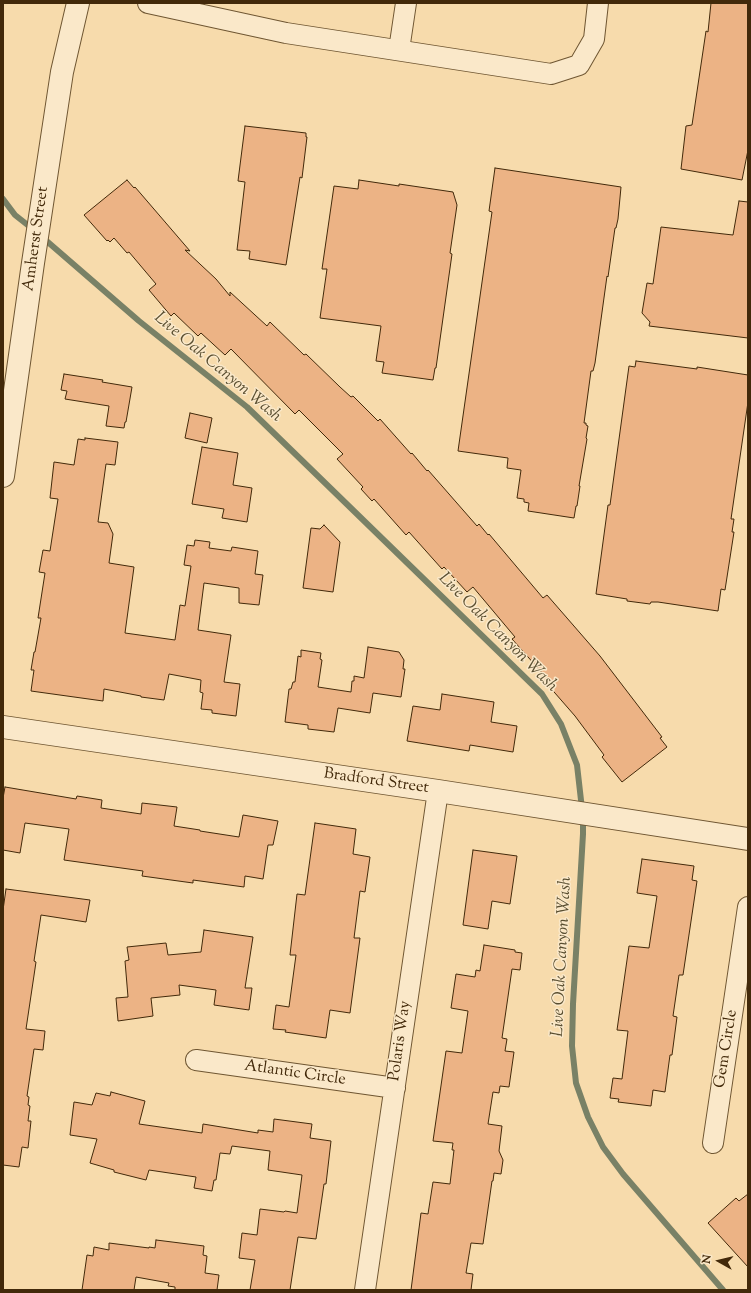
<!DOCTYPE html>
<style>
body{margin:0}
#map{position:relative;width:751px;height:1293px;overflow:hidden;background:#f7dbac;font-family:"Sorts Mill Goudy",serif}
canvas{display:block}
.frame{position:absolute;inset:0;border:4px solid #42290a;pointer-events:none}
.north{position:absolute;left:699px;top:1241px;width:40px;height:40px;-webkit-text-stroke:3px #fae8c9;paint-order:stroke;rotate:278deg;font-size:11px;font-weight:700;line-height:16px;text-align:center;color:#42290a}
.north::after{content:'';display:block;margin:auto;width:14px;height:18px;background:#42290a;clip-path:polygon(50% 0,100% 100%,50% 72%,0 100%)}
</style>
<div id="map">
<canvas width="751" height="1293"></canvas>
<div class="frame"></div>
<div class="north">N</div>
</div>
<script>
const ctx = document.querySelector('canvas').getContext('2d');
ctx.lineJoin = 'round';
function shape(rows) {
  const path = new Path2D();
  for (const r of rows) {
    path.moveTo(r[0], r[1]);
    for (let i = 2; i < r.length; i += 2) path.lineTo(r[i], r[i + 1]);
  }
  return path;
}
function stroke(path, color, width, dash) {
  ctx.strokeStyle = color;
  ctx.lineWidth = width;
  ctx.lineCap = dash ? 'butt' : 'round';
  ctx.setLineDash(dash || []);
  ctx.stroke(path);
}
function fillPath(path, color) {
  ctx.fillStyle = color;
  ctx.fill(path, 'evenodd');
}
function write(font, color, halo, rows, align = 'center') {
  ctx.font = font + ' "Sorts Mill Goudy",serif';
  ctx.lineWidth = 3;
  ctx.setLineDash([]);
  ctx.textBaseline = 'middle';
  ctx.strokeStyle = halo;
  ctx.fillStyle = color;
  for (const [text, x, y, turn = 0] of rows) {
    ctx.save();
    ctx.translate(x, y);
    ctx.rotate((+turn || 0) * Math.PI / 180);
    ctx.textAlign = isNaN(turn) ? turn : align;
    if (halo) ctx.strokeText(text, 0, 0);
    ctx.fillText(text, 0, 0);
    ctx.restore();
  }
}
stroke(shape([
 [3,199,15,215,34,230],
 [42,237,139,321,247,407,542,694,561,724,577,765,582,809],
 [583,818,583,834,573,1004,572,1046,576,1083,588,1117,603,1147,623,1174,723,1290]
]), '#798166', 6);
const building = shape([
 [711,3,748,3,748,150,742,180,681,169,686,126,692,125,706,31,708,32,711,3],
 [245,126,306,133,306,137,307,137,302,178,300,177,286,265,249,259,250,251,237,250,245,182,238,181,245,126],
 [495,168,621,187,618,219,616,228,615,228,608,277,607,276,595,363,593,371,591,371,584,423,586,423,586,425,588,426,586,438,587,439,579,486,580,486,577,506,576,506,574,518,528,511,529,503,524,502,524,499,517,498,521,470,507,468,508,458,458,451,492,212,489,211,495,168],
 [127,180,134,188,135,187,190,251,185,250,216,279,230,296,230,292,267,326,270,322,304,355,306,354,340,387,351,397,353,396,378,421,380,419,411,454,412,453,427,471,428,470,477,526,479,524,488,535,489,534,543,598,547,595,600,656,662,737,660,738,667,747,622,782,602,757,604,755,575,716,541,677,544,675,512,639,515,637,473,587,467,592,444,567,442,569,409,532,406,535,374,499,372,501,361,489,363,487,337,459,343,454,299,410,295,414,231,349,225,355,201,333,198,336,174,313,171,316,149,290,156,284,129,252,127,253,114,238,110,242,108,240,107,241,84,215,127,180],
 [359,180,399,186,399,184,453,192,457,205,450,253,452,254,436,368,435,368,433,380,382,373,384,362,376,361,381,326,320,318,327,269,322,269,334,186,358,189,359,180],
 [739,201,748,202,748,338,649,326,650,322,642,313,647,283,653,284,661,227,733,235,739,201],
 [636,361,697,369,697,367,748,375,748,402,731,519,734,519,732,532,734,532,725,590,721,589,718,611,658,602,651,602,650,604,627,601,627,599,596,594,608,505,610,505,629,366,635,367,636,361],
 [64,374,103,380,102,382,132,387,126,422,125,422,124,428,106,426,109,406,65,399,67,391,61,390,64,374],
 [190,413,212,418,207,443,185,438,190,413],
 [85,438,118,442,115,465,106,464,98,522,108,523,113,534,109,563,134,567,125,633,175,640,180,605,185,606,191,566,184,565,187,545,194,546,195,540,210,542,209,548,231,551,232,547,258,551,255,574,263,575,259,605,239,603,239,588,204,583,198,630,231,635,224,682,240,684,236,716,212,713,212,710,201,709,203,693,200,692,201,680,169,674,164,700,141,697,141,696,104,689,103,701,31,691,34,670,31,670,34,652,35,652,41,618,38,618,45,573,39,572,43,550,50,551,58,499,50,498,54,462,74,465,78,439,85,440,85,438],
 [202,447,238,453,233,485,252,488,247,522,222,518,224,509,192,504,202,447],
 [324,525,340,542,333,592,303,588,311,528,320,529,324,525],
 [368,647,399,652,404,660,403,669,405,669,401,697,373,693,370,713,338,708,334,732,308,729,308,725,285,722,289,689,291,689,293,682,295,682,298,656,301,657,301,650,321,653,320,659,322,660,318,687,351,692,352,681,354,681,354,676,364,678,368,647],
 [442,694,494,702,491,722,517,726,513,752,470,745,469,751,407,741,413,706,440,710,442,694],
 [5,787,76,799,77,796,102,800,101,808,141,814,142,803,177,807,174,826,200,830,200,831,239,837,243,815,278,821,273,845,268,845,263,879,245,876,244,887,193,880,193,883,142,876,143,871,64,860,69,829,25,823,20,853,3,850,3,798,5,787],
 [315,823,356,829,353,854,370,857,365,892,360,891,354,938,360,938,350,1013,330,1010,326,1038,285,1032,286,1030,273,1029,276,1005,289,1007,296,955,290,955,297,894,305,895,315,823],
 [473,850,517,856,510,904,492,901,488,929,463,925,473,850],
 [642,859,694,866,692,880,697,881,683,975,679,975,673,1016,677,1017,672,1055,670,1055,665,1092,653,1090,651,1106,618,1102,619,1099,610,1098,613,1078,622,1079,628,1031,617,1030,629,946,649,948,657,896,637,893,642,859],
 [6,889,90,900,86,922,41,915,34,961,36,962,26,1029,45,1031,43,1050,34,1049,27,1096,29,1097,28,1105,30,1106,28,1121,31,1121,28,1148,22,1147,19,1167,3,1165,3,910,6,889],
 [204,930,253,937,245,988,252,988,249,1010,214,1005,216,990,179,985,180,995,151,998,153,1016,118,1021,116,998,128,997,125,961,129,960,127,947,166,943,168,955,201,952,204,930],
 [484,945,515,950,515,952,522,953,520,970,512,969,502,1038,507,1039,505,1051,514,1052,509,1087,500,1086,499,1093,493,1092,488,1124,502,1126,499,1151,503,1160,501,1174,494,1173,493,1181,492,1181,483,1244,471,1243,466,1273,473,1274,471,1290,411,1290,421,1213,428,1214,433,1182,450,1184,454,1150,452,1150,453,1143,433,1141,446,1051,462,1053,468,1011,451,1008,456,974,475,977,476,970,480,971,484,945],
 [111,1092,145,1101,139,1124,202,1133,203,1124,258,1133,258,1130,273,1132,274,1119,312,1124,310,1138,331,1141,326,1184,324,1184,316,1239,298,1237,290,1290,250,1290,255,1260,239,1258,242,1233,257,1235,260,1209,284,1212,285,1211,297,1213,302,1175,268,1170,270,1151,232,1146,230,1154,220,1153,216,1180,214,1180,212,1191,194,1188,196,1177,149,1170,146,1180,114,1172,114,1170,90,1163,97,1139,70,1135,74,1102,92,1105,96,1093,110,1096,111,1092],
 [748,1194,748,1267,708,1223,736,1198,739,1201,748,1194],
 [156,1240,204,1246,203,1255,207,1256,205,1273,219,1275,217,1290,175,1290,175,1287,168,1286,169,1283,136,1277,134,1290,82,1290,87,1255,93,1256,94,1247,109,1250,109,1243,149,1248,149,1247,155,1248,156,1240]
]);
fillPath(building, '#ecb385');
stroke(building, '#42290a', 1);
const minor = shape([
 [148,3,286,33,551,74,579,65,594,39,598,3],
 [399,50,406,3],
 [196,1060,395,1088],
 [713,1143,748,907],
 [365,1290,438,791]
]);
const tertiary = shape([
 [3,476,33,263,62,72,78,3],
 [3,727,438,791,748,839]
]);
stroke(minor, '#6f5632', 22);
stroke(tertiary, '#6f5632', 24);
stroke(minor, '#fae8c9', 20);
stroke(tertiary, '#fae8c9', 22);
write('16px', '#42290a', '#fae8c9', [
 ["Amherst Street",37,239,-82],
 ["Bradford Street",376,782,8],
 ["Polaris Way",401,1041,-82],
 ["Gem Circle",727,1049,-81],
 ["Atlantic Circle",295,1074,8]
]);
write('italic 17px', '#594e30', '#fae8c9', [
 ["Live Oak Canyon Wash",217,368,40],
 ["Live Oak Canyon Wash",497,633,45],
 ["Live Oak Canyon Wash",563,957,-87]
]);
</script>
